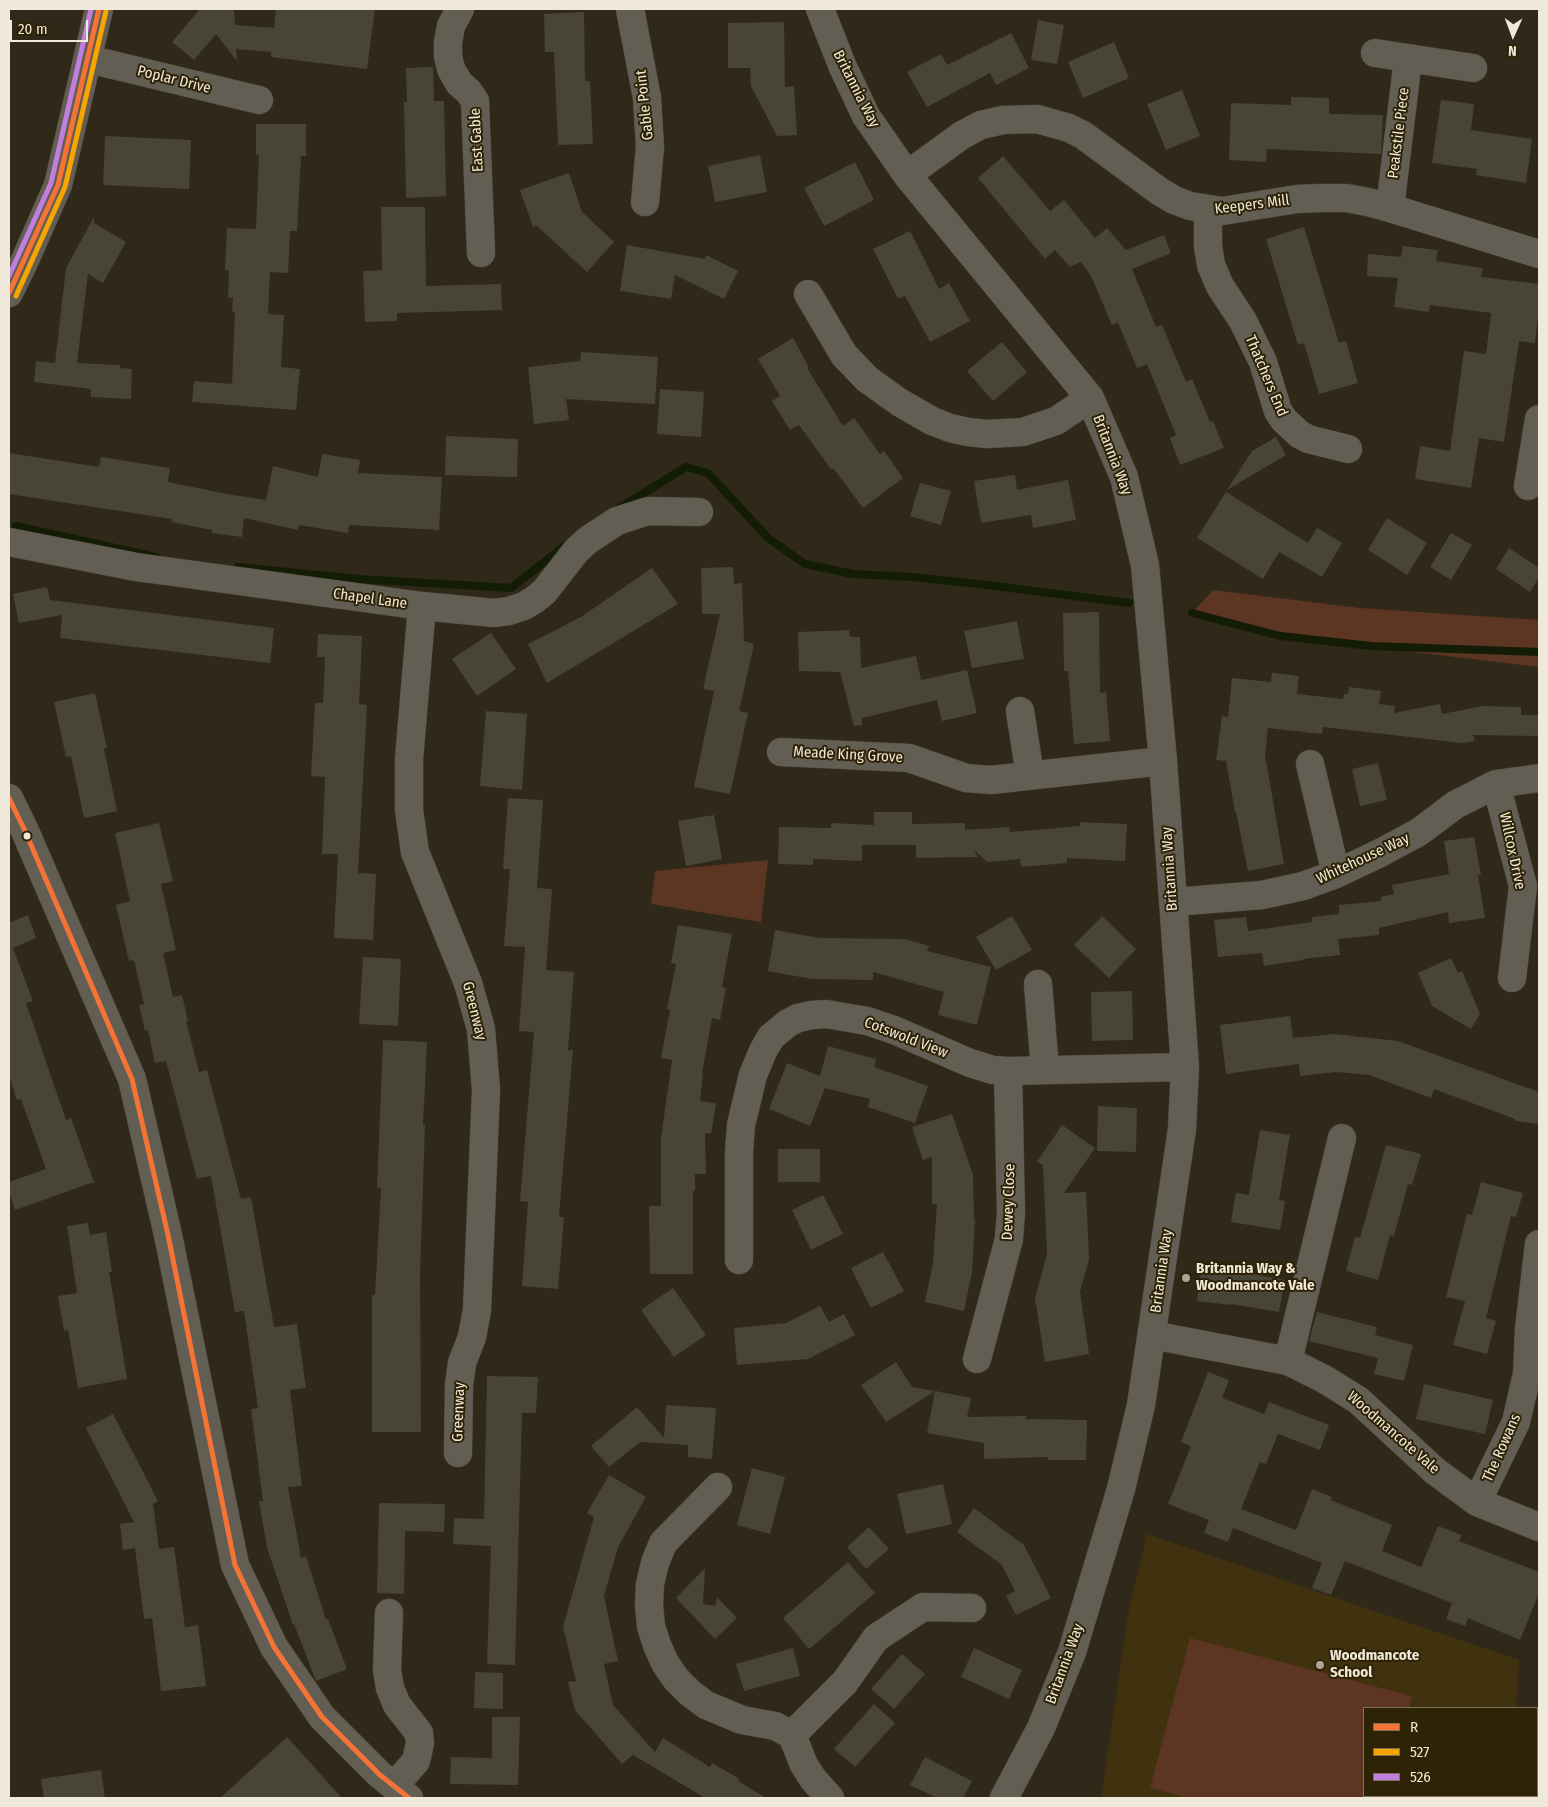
<!DOCTYPE html>
<style>
body{margin:0}
#map{position:relative;width:1548px;height:1807px;overflow:hidden;background:#302919;font-family:"Fira Sans Condensed",sans-serif}
canvas{display:block}
.frame{position:absolute;inset:0;border:10px solid #f0e8d8;pointer-events:none}
.legend{position:absolute;left:1363px;top:1707px;width:175px;height:90px;box-sizing:border-box;background:#2f2306;border:1px solid #7c725a;margin:0;padding:6px 9px;list-style:none;font-size:15px;color:#f0e8d8}
.legend li{display:flex;align-items:center;gap:10px;height:25px}
.legend b{width:25px;border:1px solid #7c725a}
.north{position:absolute;left:1488px;top:10px;width:50px;height:50px;-webkit-text-stroke:4px #2f2306;paint-order:stroke;rotate:182deg;font-size:14px;font-weight:700;line-height:20px;text-align:center;color:#f0e8d8}
.north::after{content:'';display:block;margin:auto;width:18px;height:22px;background:#f0e8d8;clip-path:polygon(50% 0,100% 100%,50% 72%,0 100%)}
.scale{position:absolute;left:10px;top:20px;width:78px;height:22px;box-sizing:border-box;border:2px solid #f0e8d8;border-top:0;padding-left:6px;font-size:15px;line-height:18px;white-space:nowrap;color:#f0e8d8;-webkit-text-stroke:4px #2f2306;paint-order:stroke}
</style>
<div id="map">
<canvas width="1548" height="1807"></canvas>
<div class="frame"></div>
<ul class="legend">
<li><b style="height:6px;background:#f57335"></b>R</li>
<li><b style="height:6px;background:#f7a600"></b>527</li>
<li><b style="height:6px;background:#c07fdc"></b>526</li>
</ul>
<div class="north">N</div>
<div class="scale">20 m</div>
</div>
<script>
const ctx = document.querySelector('canvas').getContext('2d');
ctx.lineJoin = 'round';
function fillPath(path, color) {
  ctx.fillStyle = color;
  ctx.fill(path, 'evenodd');
}
function shape(rows) {
  const path = new Path2D();
  for (const r of rows) {
    path.moveTo(r[0], r[1]);
    for (let i = 2; i < r.length; i += 2) path.lineTo(r[i], r[i + 1]);
  }
  return path;
}
function stroke(path, color, width, dash) {
  ctx.strokeStyle = color;
  ctx.lineWidth = width;
  ctx.lineCap = dash ? 'butt' : 'round';
  ctx.setLineDash(dash || []);
  ctx.stroke(path);
}
function write(font, color, halo, rows, align = 'center') {
  ctx.font = font + ' "Fira Sans Condensed",sans-serif';
  ctx.lineWidth = 4;
  ctx.setLineDash([]);
  ctx.textBaseline = 'middle';
  ctx.strokeStyle = halo;
  ctx.fillStyle = color;
  for (const [text, x, y, turn = 0] of rows) {
    ctx.save();
    ctx.translate(x, y);
    ctx.rotate((+turn || 0) * Math.PI / 180);
    ctx.textAlign = isNaN(turn) ? turn : align;
    if (halo) ctx.strokeText(text, 0, 0);
    ctx.fillText(text, 0, 0);
    ctx.restore();
  }
}
fillPath(shape([
 [1147,1534,1519,1660,1516,1708,1364,1708,1364,1796,1511,1796,1511,1798,1101,1798,1129,1609]
]), '#40310f');
fillPath(shape([
 [1213,590,1360,608,1539,620,1539,667,1280,636,1192,613],
 [768,860,761,922,651,904,655,871],
 [1190,1638,1412,1696,1409,1708,1364,1708,1364,1796,1386,1796,1385,1798,1189,1798,1150,1788]
]), '#5d3523');
stroke(shape([
 [618,509,686,467,708,473,768,538,805,564,853,574,912,577,979,584,1129,603],
 [16,526,156,557],
 [237,567,359,579,511,588,567,544],
 [1192,613,1280,636,1371,646,1539,652]
]), '#131c04', 8);
fillPath(shape([
 [200,9,234,9,235,25,274,28,276,9,375,9,367,69,271,57,271,52,236,49,237,61,216,34,194,60,172,42],
 [584,12,585,81,590,81,593,144,558,145,554,52,545,52,544,14],
 [1038,20,1064,25,1057,64,1031,60],
 [784,22,785,87,794,86,797,135,777,136,751,86,750,68,728,68,728,23],
 [1011,33,1029,68,996,85,990,73,927,107,907,72,941,54,947,65],
 [1114,42,1129,78,1083,98,1068,62],
 [433,67,434,101,444,101,446,196,406,198,404,102,407,102,406,68],
 [1182,90,1200,136,1166,150,1147,104],
 [1291,97,1329,98,1329,114,1383,115,1381,154,1267,149,1266,162,1229,160,1231,103,1291,105],
 [1441,100,1474,104,1471,130,1532,139,1526,183,1476,175,1477,169,1432,163],
 [256,124,306,124,306,156,301,156,297,231,290,231,288,273,270,272,268,314,284,315,281,367,300,369,296,410,192,402,194,381,232,384,235,312,232,312,233,298,228,298,229,270,225,270,227,228,256,229,259,155,256,155],
 [105,136,191,140,189,189,103,185],
 [760,155,767,192,715,202,708,166],
 [1003,156,1050,211,1064,200,1095,238,1107,228,1126,250,1164,235,1171,253,1132,269,1156,327,1162,325,1186,382,1192,379,1210,422,1213,421,1224,448,1180,465,1170,438,1176,435,1147,364,1137,368,1118,323,1112,325,1091,276,1081,262,1070,267,1055,250,1045,259,978,178],
 [855,162,874,200,824,226,804,188],
 [569,173,582,212,614,242,587,272,537,226,533,227,520,190],
 [381,207,425,207,426,286,501,284,502,310,397,313,397,321,365,322,363,271,382,270],
 [94,217,94,223,126,242,103,283,88,274,77,363,120,365,120,368,132,369,131,399,91,397,91,389,34,382,36,361,55,363,66,268],
 [1304,227,1339,343,1346,341,1358,383,1319,394,1304,343,1298,345,1266,239],
 [910,231,939,289,949,283,970,321,930,342,905,296,898,299,873,249],
 [627,245,705,259,706,255,738,271,724,299,675,275,671,299,620,291],
 [1403,246,1438,250,1436,261,1483,268,1481,277,1539,284,1539,308,1535,343,1519,341,1504,442,1479,438,1471,488,1415,479,1420,446,1450,451,1464,351,1486,354,1491,313,1430,305,1429,312,1394,307,1398,278,1367,276,1368,254,1401,257],
 [793,338,809,367,807,368,843,426,854,418,880,454,884,451,903,478,863,508,833,468,831,469,799,425,790,430,772,401,780,396,758,359],
 [1002,342,1027,372,993,401,967,371],
 [581,352,658,357,655,404,566,399,569,420,534,424,528,367,580,361],
 [660,389,704,392,701,437,657,434],
 [446,436,518,439,517,477,445,475],
 [1276,437,1286,455,1227,490,1252,451],
 [9,453,99,467,101,457,170,468,168,482,227,494,266,500,273,466,318,477,322,454,360,460,358,473,442,477,439,530,349,525,348,533,299,525,298,530,244,518,242,537,212,533,212,530,171,522,172,519,9,494],
 [1015,475,1017,490,1068,480,1076,520,1033,528,1031,515,981,523,974,481],
 [920,483,951,491,941,525,910,516],
 [1226,492,1308,543,1317,528,1342,543,1322,577,1279,552,1263,579,1197,538],
 [1387,518,1427,543,1407,575,1368,550],
 [1451,533,1472,545,1451,580,1430,567],
 [1509,548,1539,568,1539,577,1530,592,1496,569],
 [733,567,734,584,742,583,744,641,754,644,739,711,748,713,730,794,694,787,714,691,703,689,720,614,702,614,701,568],
 [652,568,678,604,547,683,528,644,581,617],
 [47,587,50,600,274,628,270,663,60,638,62,615,19,623,13,594],
 [1099,612,1100,693,1106,692,1110,741,1074,744,1068,671,1064,671,1063,613],
 [1017,621,1024,659,972,668,964,631],
 [849,630,850,637,860,637,861,668,916,656,921,680,967,670,977,713,942,721,937,700,862,718,862,725,854,726,840,672,799,671,798,632],
 [491,633,516,669,477,696,452,659],
 [318,634,362,636,359,704,367,705,358,873,376,874,373,940,334,938,338,854,322,854,325,777,311,776,315,703,323,703,325,657,317,657],
 [1272,673,1299,676,1297,694,1343,699,1344,694,1348,694,1349,687,1381,691,1379,704,1395,706,1394,713,1440,704,1442,714,1483,706,1521,707,1521,715,1539,715,1539,736,1473,735,1475,741,1462,743,1323,727,1322,734,1268,728,1265,755,1284,864,1248,871,1236,812,1235,812,1226,761,1216,760,1222,716,1228,717,1232,678,1271,682],
 [95,693,107,748,104,749,117,811,84,818,71,756,66,757,54,702],
 [486,711,527,714,522,790,480,786],
 [1378,763,1387,800,1360,806,1352,769],
 [508,798,543,800,537,888,552,889,546,970,574,972,568,1050,573,1050,559,1217,564,1217,558,1289,522,1286,528,1202,520,1201,534,1032,519,1031,525,947,504,946,510,869,503,869],
 [874,812,912,812,912,824,965,823,965,830,1009,827,1010,832,1080,826,1080,822,1127,824,1125,861,1067,858,1067,863,1021,867,1020,859,987,862,974,850,978,857,916,858,916,845,862,845,862,861,813,859,813,865,778,864,779,827,831,828,831,823,874,825],
 [714,815,722,859,686,866,678,821],
 [159,823,173,881,161,884,176,950,163,953,173,997,182,995,188,1021,186,1021,199,1072,207,1070,241,1199,251,1197,274,1327,297,1324,306,1388,290,1390,302,1486,288,1487,301,1558,306,1556,326,1620,328,1619,347,1669,316,1681,294,1624,293,1625,267,1548,259,1501,263,1501,251,1409,258,1408,244,1311,235,1312,211,1176,197,1179,166,1061,155,1063,148,1030,145,1031,139,1005,144,1004,134,960,129,961,116,905,130,901,115,833],
 [1474,837,1481,875,1478,875,1485,918,1449,923,1448,912,1379,928,1379,935,1338,939,1340,955,1303,959,1303,960,1264,966,1262,953,1218,957,1214,920,1246,917,1248,931,1312,922,1312,917,1339,914,1339,905,1381,901,1381,897,1394,894,1392,885,1449,874,1444,841],
 [28,915,36,938,13,948,33,1001,26,1003,66,1120,71,1118,94,1182,15,1210,9,1191,9,1182,46,1169,21,1099,17,1100,9,1076,9,923],
 [1012,916,1032,950,996,970,976,937],
 [1102,916,1136,949,1109,978,1074,945],
 [678,925,732,934,722,987,726,988,720,1020,712,1018,702,1074,703,1074,700,1101,716,1103,711,1134,705,1133,706,1174,695,1174,695,1191,693,1191,693,1274,650,1274,649,1206,661,1206,661,1138,672,1060,661,1058,670,1010,667,1009,676,964,671,963],
 [775,930,819,938,904,939,929,946,927,951,991,967,977,1025,938,1015,944,992,873,972,873,980,812,979,768,971],
 [363,957,401,959,398,1026,359,1024],
 [1451,958,1458,973,1462,971,1480,1014,1471,1029,1432,1006,1418,973],
 [1132,991,1133,1040,1092,1041,1091,992],
 [1290,1016,1293,1038,1334,1034,1398,1041,1539,1092,1539,1124,1515,1121,1515,1119,1434,1089,1431,1098,1369,1075,1337,1072,1300,1076,1299,1064,1226,1074,1220,1025],
 [383,1040,427,1042,423,1125,425,1125,420,1276,421,1432,372,1432,372,1295,375,1295,381,1188,377,1188],
 [828,1046,876,1059,874,1067,928,1086,915,1123,868,1107,870,1099,825,1088,810,1126,769,1109,787,1063,820,1076],
 [1098,1106,1137,1108,1136,1152,1097,1151],
 [952,1114,973,1175,974,1219,975,1219,972,1272,964,1311,925,1302,933,1263,937,1204,932,1204,932,1157,923,1160,912,1127],
 [1062,1125,1095,1148,1064,1193,1086,1192,1089,1259,1080,1292,1089,1354,1045,1362,1035,1298,1047,1254,1043,1165,1037,1162],
 [1260,1130,1290,1135,1279,1200,1285,1201,1280,1230,1231,1222,1236,1193,1249,1195],
 [1386,1145,1421,1154,1412,1185,1408,1184,1394,1236,1390,1235,1378,1280,1346,1271,1355,1237,1360,1238],
 [778,1149,820,1149,820,1182,778,1182],
 [1481,1182,1523,1193,1516,1217,1511,1216,1486,1318,1496,1321,1487,1354,1453,1345,1465,1301,1446,1297,1467,1214,1472,1215],
 [823,1195,843,1234,811,1250,792,1210],
 [88,1223,90,1235,106,1232,112,1272,109,1272,127,1379,78,1388,68,1330,64,1331,58,1296,77,1293,67,1226],
 [883,1252,904,1291,871,1308,851,1268],
 [1202,1265,1236,1269,1235,1271,1285,1280,1279,1312,1231,1304,1231,1305,1197,1301],
 [673,1288,706,1335,674,1357,641,1310],
 [820,1306,829,1322,844,1314,855,1335,808,1359,737,1365,734,1328,786,1323],
 [1317,1312,1377,1327,1375,1335,1413,1345,1404,1381,1374,1374,1378,1358,1309,1341],
 [896,1362,912,1387,935,1391,886,1422,861,1385],
 [1208,1372,1229,1380,1222,1398,1264,1414,1269,1402,1329,1425,1320,1450,1278,1434,1266,1464,1260,1462,1241,1509,1296,1530,1312,1489,1332,1497,1331,1500,1392,1525,1382,1551,1421,1567,1438,1526,1462,1535,1459,1541,1539,1572,1539,1593,1520,1640,1468,1618,1465,1626,1446,1619,1452,1603,1345,1561,1331,1595,1312,1588,1322,1563,1233,1528,1228,1542,1204,1533,1209,1520,1168,1504,1191,1446,1181,1442],
 [487,1376,538,1377,536,1413,522,1413,515,1665,487,1664,491,1546,453,1544,454,1518,484,1519],
 [1424,1384,1493,1400,1485,1434,1416,1419],
 [935,1391,971,1398,967,1417,1026,1416,1026,1419,1087,1420,1086,1460,1048,1460,1048,1457,984,1459,984,1443,927,1433],
 [666,1405,716,1408,712,1459,688,1457,688,1445,640,1442,609,1467,591,1446,637,1407,664,1438],
 [113,1414,158,1501,153,1504,159,1549,174,1547,185,1627,198,1625,206,1686,161,1691,152,1618,144,1619,135,1548,123,1550,120,1524,134,1522,86,1428],
 [752,1468,785,1477,770,1534,737,1525],
 [609,1475,646,1497,618,1547,604,1596,618,1661,604,1664,613,1705,655,1752,663,1738,710,1767,712,1763,740,1779,738,1781,766,1798,705,1798,633,1755,622,1764,575,1710,568,1682,576,1681,563,1627,594,1517,587,1513],
 [943,1484,952,1524,906,1534,897,1494],
 [379,1503,445,1504,444,1532,405,1531,404,1594,377,1593],
 [974,1508,1024,1545,1051,1598,1016,1615,1006,1596,1015,1591,1002,1565,957,1532],
 [869,1527,889,1549,866,1569,847,1547],
 [848,1562,875,1593,809,1649,783,1618],
 [705,1568,703,1604,715,1606,717,1597,737,1618,715,1639,676,1598],
 [793,1648,800,1676,744,1691,736,1664],
 [974,1648,1022,1670,1009,1699,961,1677],
 [902,1654,925,1674,894,1709,871,1689],
 [475,1672,503,1673,503,1709,474,1708],
 [874,1704,895,1723,855,1767,834,1749],
 [492,1717,520,1717,518,1785,450,1784,451,1757,492,1758],
 [287,1737,342,1798,220,1798],
 [925,1757,972,1781,963,1798,937,1798,910,1785],
 [101,1770,105,1798,44,1798,41,1779]
]), '#484437');
const street = shape([
 [460,9,451,26,448,42,448,56,451,69,459,83,469,92,475,101,481,253],
 [630,9,647,98,650,147,645,202],
 [820,9,842,65,866,116,907,175,1090,398,1124,477,1145,565,1163,761,1185,1067,1182,1129,1141,1405,1121,1489,1072,1652,1041,1728,1004,1798],
 [1375,53,1473,68],
 [88,59,259,100],
 [907,175,962,135,981,125,1003,120,1037,119,1069,128,1083,135,1159,191,1174,200,1190,206,1222,211,1297,199,1322,198,1346,198,1368,202,1390,208,1539,254],
 [1390,208,1408,59],
 [1208,210,1208,246,1211,265,1220,286,1243,321,1263,362,1278,411,1284,420,1299,434,1308,439,1348,449],
 [808,294,844,355,867,379,899,402,932,421,950,428,968,432,987,434,1023,432,1056,421,1090,398],
 [1528,486,1539,419],
 [9,542,136,567,422,606,494,613,509,611,524,606,534,600,544,592,576,551,588,540,617,521,648,511,699,512],
 [422,606,409,759,409,810,415,852,468,983,481,1029,486,1090,477,1310,472,1337,462,1363,459,1385,458,1453],
 [1020,711,1030,775],
 [781,752,909,758,966,778,991,780,1163,761],
 [1310,764,1336,874],
 [1496,784,1523,886,1512,978],
 [1173,902,1262,895,1303,886,1336,874,1382,852,1419,832,1455,805,1496,784,1539,778],
 [1038,984,1045,1069],
 [739,1260,739,1153,741,1125,753,1075,763,1051,771,1037,788,1023,798,1018,812,1015,826,1014,867,1021,894,1030,970,1063,993,1070,1008,1071,1185,1067],
 [1152,1335,1288,1361,1324,1379,1358,1400,1435,1471,1477,1502,1539,1527],
 [977,1359,1009,1239,1011,1212,1008,1071],
 [1288,1361,1342,1138],
 [718,1487,663,1543,655,1563,650,1584,649,1605,651,1626,657,1645,665,1663,676,1679,690,1693,706,1705,742,1720,775,1726,792,1735],
 [1477,1502,1516,1422,1527,1374,1529,1329,1539,1244],
 [389,1613,387,1670,390,1688,397,1705,419,1733,420,1743,416,1761,394,1786],
 [830,1798,813,1779,804,1765,792,1735,845,1682,876,1638,923,1607,972,1608]
]);
const secondary = shape([
 [9,293,26,258,58,185,99,9],
 [9,798,25,831,132,1079,168,1235,235,1565,274,1647,322,1717,380,1775,409,1798]
]);
stroke(street, '#4b4539', 29);
stroke(secondary, '#4b4539', 29);
stroke(street, '#635e53', 28);
stroke(secondary, '#635e53', 28);
stroke(shape([
 [9,293,58,185,99,9],
 [9,798,25,831,132,1079,168,1235,235,1565,274,1647,322,1717,380,1775,409,1798]
]), '#f57335', 5);
stroke(shape([
 [16,296,65,187,106,11]
]), '#f7a600', 5);
stroke(shape([
 [9,276,51,183,91,9]
]), '#c07fdc', 5);
for (const [x, y, r, color] of [
 [27,836,4.5,"#f0e8d8"],
 [1186,1278,5,"#ada595"],
 [1320,1665,5,"#ada595"]
]) {
  const dot = new Path2D();
  dot.arc(x, y, r, 0, 2 * Math.PI);
  ctx.fillStyle = color;
  ctx.fill(dot);
  stroke(dot, '#2f2306', 2);
}
write('15px', '#f0e8d8', '#2f2306', [
 ["Poplar Drive",174,80,14],
 ["Britannia Way",856,89,63],
 ["Gable Point",645,105,-96],
 ["Peakstile Piece",1399,133,-83],
 ["East Gable",477,140,-93],
 ["Keepers Mill",1252,205,-7],
 ["Thatchers End",1266,376,67],
 ["Britannia Way",1112,455,69],
 ["Chapel Lane",370,599,8],
 ["Meade King Grove",848,755,3],
 ["Willcox Drive",1512,851,78],
 ["Whitehouse Way",1363,859,-25],
 ["Britannia Way",1170,869,-94],
 ["Greenway",474,1011,76],
 ["Cotswold View",906,1038,21],
 ["Dewey Close",1009,1202,-88],
 ["Britannia Way",1162,1271,-82],
 ["Greenway",459,1412,-88],
 ["Woodmancote Vale",1393,1433,41],
 ["The Rowans",1502,1448,-66],
 ["Britannia Way",1065,1664,-70]
]);
write('bold 15px', '#f0e8d8', '#2f2306', [
 ["Britannia Way &",1196,1269],
 ["Woodmancote Vale",1196,1286],
 ["Woodmancote",1330,1656],
 ["School",1330,1673]
], 'left');
</script>
